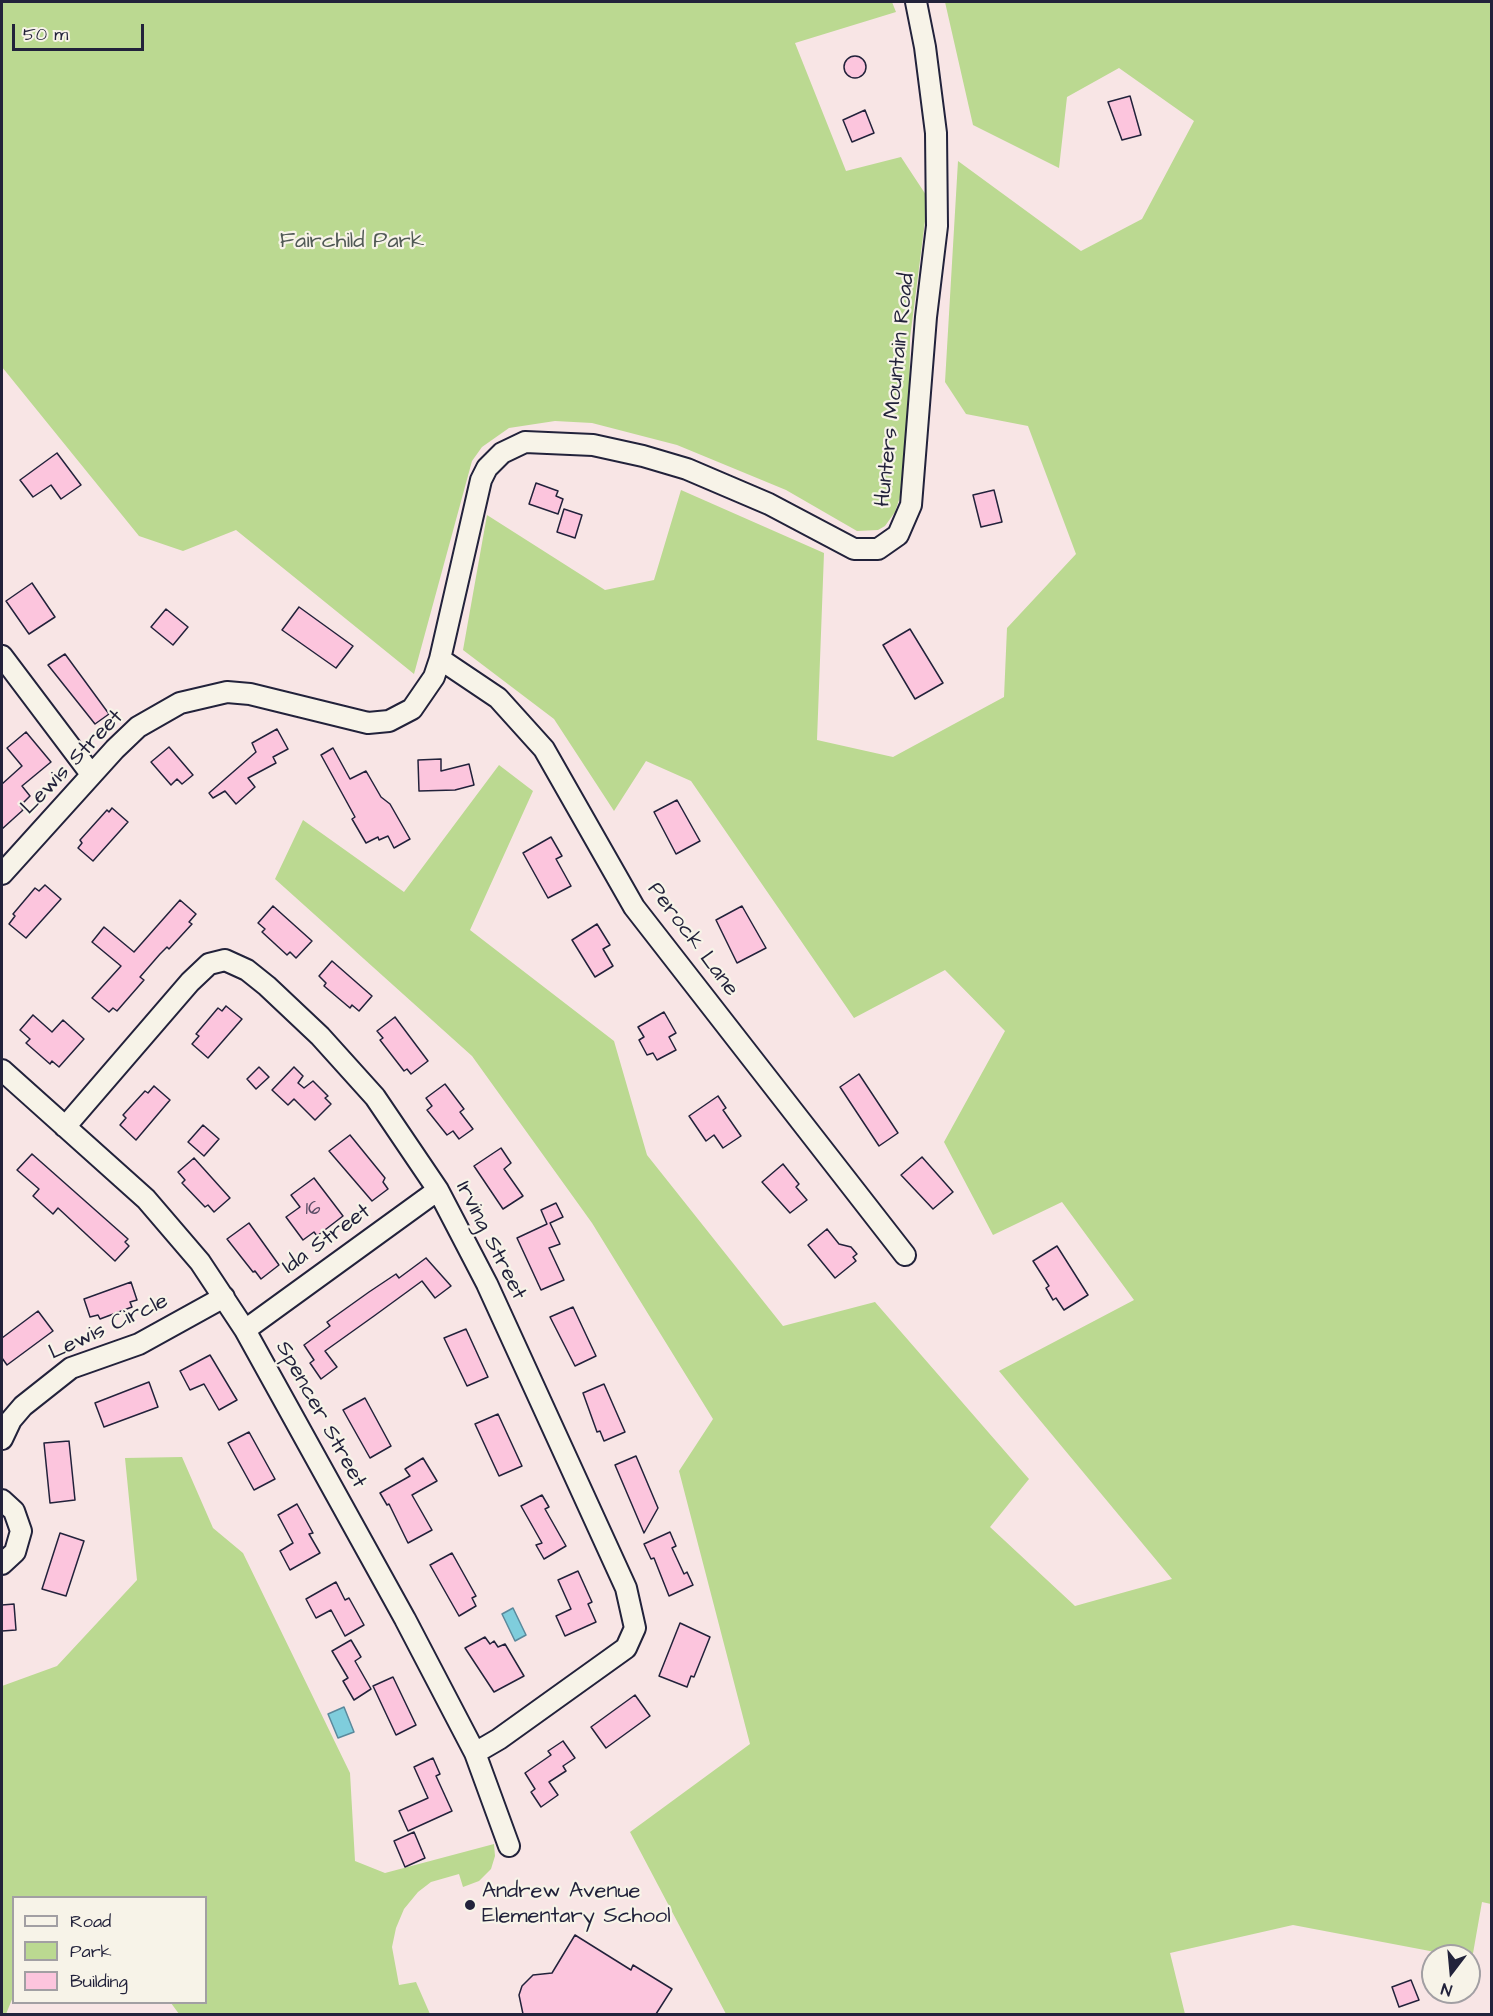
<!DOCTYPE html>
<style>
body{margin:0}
#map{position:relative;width:1493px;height:2016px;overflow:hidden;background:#f8e5e5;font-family:"Architects Daughter",sans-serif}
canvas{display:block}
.frame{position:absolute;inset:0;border:3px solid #22223b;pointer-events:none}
.legend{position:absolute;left:12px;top:1896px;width:195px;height:108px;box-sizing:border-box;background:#f7f3e8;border:2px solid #a29fa3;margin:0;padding:8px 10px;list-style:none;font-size:18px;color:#22223b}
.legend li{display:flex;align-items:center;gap:12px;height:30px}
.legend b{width:30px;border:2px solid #a29fa3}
.north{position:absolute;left:1421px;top:1944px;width:60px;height:60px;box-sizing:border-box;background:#f7f3e8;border:2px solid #a29fa3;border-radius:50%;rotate:196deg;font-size:16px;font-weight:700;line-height:24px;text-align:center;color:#22223b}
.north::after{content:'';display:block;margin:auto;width:21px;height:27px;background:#22223b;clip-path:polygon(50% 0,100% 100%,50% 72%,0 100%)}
.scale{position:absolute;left:12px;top:24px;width:132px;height:27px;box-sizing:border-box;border:3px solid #22223b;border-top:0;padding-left:8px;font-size:18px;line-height:21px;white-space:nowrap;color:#22223b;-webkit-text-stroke:4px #f7f3e8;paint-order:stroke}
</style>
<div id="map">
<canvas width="1493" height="2016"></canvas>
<div class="frame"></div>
<ul class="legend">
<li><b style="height:8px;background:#f7f3e8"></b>Road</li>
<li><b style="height:16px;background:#bbd991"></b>Park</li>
<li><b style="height:16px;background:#fcc5dd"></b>Building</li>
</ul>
<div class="north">N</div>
<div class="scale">50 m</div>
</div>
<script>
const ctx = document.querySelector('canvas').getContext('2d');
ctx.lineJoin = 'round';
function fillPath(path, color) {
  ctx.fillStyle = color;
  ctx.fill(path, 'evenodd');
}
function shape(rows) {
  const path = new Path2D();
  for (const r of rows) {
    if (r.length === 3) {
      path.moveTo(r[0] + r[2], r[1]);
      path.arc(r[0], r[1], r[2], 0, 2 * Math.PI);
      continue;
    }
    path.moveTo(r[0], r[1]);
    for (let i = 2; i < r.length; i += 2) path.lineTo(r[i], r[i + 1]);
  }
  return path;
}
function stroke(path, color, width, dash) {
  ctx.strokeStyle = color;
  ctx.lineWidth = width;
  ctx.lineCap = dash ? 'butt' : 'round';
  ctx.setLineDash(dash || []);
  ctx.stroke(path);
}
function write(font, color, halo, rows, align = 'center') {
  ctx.font = font + ' "Architects Daughter",sans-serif';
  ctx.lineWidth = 4.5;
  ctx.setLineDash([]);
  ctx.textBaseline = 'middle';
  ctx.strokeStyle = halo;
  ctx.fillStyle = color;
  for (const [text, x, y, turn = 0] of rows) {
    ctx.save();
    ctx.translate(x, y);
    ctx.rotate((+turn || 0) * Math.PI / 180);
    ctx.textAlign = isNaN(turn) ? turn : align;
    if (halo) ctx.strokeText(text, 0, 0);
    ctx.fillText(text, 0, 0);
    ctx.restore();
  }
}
fillPath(shape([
 [2,2,892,2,896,12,795,43,846,171,901,157,928,198,910,338,909,428,901,494,895,512,885,526,878,530,857,531,786,490,677,445,592,423,555,421,509,428,482,447,472,461,414,674,236,530,183,551,139,536,2,367],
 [945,2,1491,2,1491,1904,1482,1902,1472,1959,1293,1925,1170,1953,1185,2014,726,2014,630,1832,750,1744,679,1471,713,1419,592,1223,472,1056,275,879,303,820,404,892,499,765,533,791,470,930,614,1041,647,1155,783,1326,875,1302,1029,1479,990,1527,1075,1606,1172,1579,999,1371,1134,1300,1062,1202,993,1235,944,1142,1005,1031,945,970,854,1018,691,781,646,761,614,811,554,719,463,650,487,515,605,590,654,580,681,490,824,553,817,740,893,757,1004,697,1007,628,1076,554,1028,426,966,414,945,382,958,161,1081,251,1142,219,1194,121,1119,68,1067,97,1059,168,973,125],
 [182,1457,213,1528,243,1553,350,1773,355,1861,385,1873,494,1844,495,1856,491,1869,479,1881,463,1887,459,1874,431,1882,418,1892,404,1909,396,1928,392,1947,399,1985,416,1982,430,2014,179,2014,171,2003,206,2002,206,1898,14,1898,13,1997,6,2014,2,2014,2,1686,57,1666,137,1580,125,1458]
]), '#bbd991');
const water = shape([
 [513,1608,526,1635,515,1641,502,1614,513,1608],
 [344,1707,354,1732,338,1738,328,1714,344,1707]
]);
fillPath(water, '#7fcddc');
stroke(water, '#5a899c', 1.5);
const building = shape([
 [855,67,11],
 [1130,96,1141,135,1122,140,1108,102,1130,96],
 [865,110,874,133,852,142,843,120,865,110],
 [57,453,81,485,61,499,51,485,33,497,20,480,57,453],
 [536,483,558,491,556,496,563,499,558,514,529,504,536,483],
 [994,490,1002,522,981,527,973,495,994,490],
 [564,509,582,515,575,538,557,532,564,509],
 [32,583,55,617,29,634,6,601,32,583],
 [299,607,353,646,336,668,282,630,299,607],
 [166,609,188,627,173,645,151,627,166,609],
 [910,629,943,683,915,699,883,645,910,629],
 [65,654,109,714,95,724,48,665,65,654],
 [277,729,288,749,273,757,276,763,248,778,255,787,236,804,225,791,213,798,209,793,256,752,252,743,277,729],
 [26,732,51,762,22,786,30,796,20,806,23,810,2,829,2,784,22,766,7,748,26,732],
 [169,747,193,775,182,784,177,779,171,785,151,762,169,747],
 [333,748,350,779,366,771,381,797,390,804,410,839,394,848,388,836,379,840,378,837,366,843,352,819,355,817,321,755,333,748],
 [441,759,441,771,469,764,474,785,455,790,419,791,418,760,441,759],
 [677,800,700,841,676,854,654,812,677,800],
 [112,808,128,822,93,861,78,848,82,843,80,840,107,810,109,812,112,808],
 [551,837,562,856,556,859,571,886,548,898,523,853,551,837],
 [45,885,61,899,26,938,9,924,15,916,13,914,35,888,39,891,45,885],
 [180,900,196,914,189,922,192,924,169,949,167,947,160,954,140,977,144,980,117,1011,113,1008,109,1012,92,998,121,966,92,942,104,927,134,952,180,900],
 [273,906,312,941,296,958,290,952,287,955,262,932,265,929,258,923,273,906],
 [742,906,766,948,737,963,716,920,742,906],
 [597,924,610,945,603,949,613,966,595,977,572,940,597,924],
 [332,961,372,996,359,1011,352,1005,350,1008,324,986,326,983,319,976,332,961],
 [226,1006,242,1019,208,1058,192,1044,199,1036,196,1034,218,1008,222,1011,226,1006],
 [664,1012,676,1033,669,1037,676,1050,657,1060,653,1053,647,1055,639,1040,644,1037,638,1027,664,1012],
 [33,1015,52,1032,63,1020,84,1039,59,1067,52,1061,50,1064,26,1043,30,1039,20,1030,33,1015],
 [395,1017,428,1061,411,1074,407,1069,404,1071,380,1040,383,1038,377,1031,395,1017],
 [259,1067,269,1077,256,1089,247,1079,259,1067],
 [294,1067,303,1076,298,1083,304,1088,313,1081,328,1096,325,1098,331,1104,315,1120,294,1099,288,1105,272,1090,294,1067],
 [859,1074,898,1133,879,1146,840,1087,859,1074],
 [445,1084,464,1109,460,1112,473,1129,459,1139,453,1131,447,1135,427,1110,432,1106,426,1098,445,1084],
 [154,1086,170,1100,136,1140,120,1125,126,1118,123,1115,145,1091,148,1093,154,1086],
 [718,1096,726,1108,723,1110,741,1136,723,1148,714,1135,706,1141,689,1116,718,1096],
 [203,1125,219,1139,204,1156,188,1142,203,1125],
 [350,1135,385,1178,383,1182,388,1189,372,1201,329,1151,350,1135],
 [501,1148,511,1163,504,1169,523,1196,503,1209,474,1166,501,1148],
 [32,1154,128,1239,125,1242,129,1246,115,1261,58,1208,53,1214,33,1196,39,1189,17,1170,32,1154],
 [922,1157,953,1192,933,1209,901,1175,922,1157],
 [194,1158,230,1198,214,1212,208,1205,205,1207,182,1183,185,1180,178,1172,194,1158],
 [783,1164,799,1184,796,1187,807,1200,790,1213,762,1182,783,1164],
 [314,1178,343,1216,317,1236,314,1232,303,1240,286,1217,300,1207,291,1195,314,1178],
 [556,1203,563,1217,550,1223,560,1244,549,1248,564,1280,541,1290,517,1238,547,1224,541,1210,556,1203],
 [249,1223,279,1265,261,1279,255,1271,253,1272,227,1239,249,1223],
 [827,1229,839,1244,851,1247,857,1254,853,1257,856,1261,835,1278,808,1245,827,1229],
 [1057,1246,1088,1295,1064,1310,1056,1298,1053,1300,1046,1288,1049,1286,1033,1261,1057,1246],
 [426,1258,451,1286,435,1298,422,1281,374,1316,325,1351,337,1367,321,1379,310,1363,314,1360,304,1345,330,1326,327,1322,369,1292,396,1274,399,1278,426,1258],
 [131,1282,137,1300,130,1302,132,1307,100,1319,98,1315,90,1317,84,1299,131,1282],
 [573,1307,596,1356,575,1366,550,1317,573,1307],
 [38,1311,53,1331,7,1365,2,1358,2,1338,38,1311],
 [466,1329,488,1377,467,1386,444,1338,466,1329],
 [210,1355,237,1400,219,1410,204,1384,190,1390,180,1371,210,1355],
 [149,1382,158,1407,104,1427,95,1403,149,1382],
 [604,1384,625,1432,604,1441,600,1431,597,1432,583,1393,604,1384],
 [365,1398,391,1446,370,1458,343,1410,365,1398],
 [498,1414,522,1466,499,1476,475,1424,498,1414],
 [249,1432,275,1479,254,1490,228,1443,249,1432],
 [69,1441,75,1500,50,1503,44,1443,69,1441],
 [636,1456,658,1508,644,1533,615,1465,636,1456],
 [423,1458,437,1481,412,1495,432,1530,408,1543,389,1504,387,1505,380,1493,410,1476,405,1469,423,1458],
 [542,1495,549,1507,545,1509,566,1546,544,1559,536,1545,542,1543,521,1506,542,1495],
 [297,1504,313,1533,309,1534,320,1553,290,1570,280,1551,293,1543,278,1515,297,1504],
 [670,1532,676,1546,672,1548,684,1574,687,1572,693,1585,669,1596,654,1558,651,1559,644,1544,670,1532],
 [60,1533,84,1541,66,1596,42,1589,60,1533],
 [452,1553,476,1596,472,1598,476,1606,459,1616,430,1565,452,1553],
 [578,1571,592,1602,588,1604,596,1622,565,1636,556,1616,571,1609,558,1580,578,1571],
 [336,1582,345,1600,349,1598,364,1625,345,1636,331,1610,316,1618,306,1599,336,1582],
 [14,1604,16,1630,2,1631,2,1605,14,1604],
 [680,1623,710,1637,694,1677,691,1676,687,1687,659,1676,680,1623],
 [485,1637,490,1644,494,1641,498,1647,505,1644,524,1676,494,1692,465,1648,485,1637],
 [351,1640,361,1657,355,1661,371,1689,354,1700,343,1681,348,1678,332,1651,351,1640],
 [393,1677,416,1725,396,1735,373,1686,393,1677],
 [635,1695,650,1716,606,1748,591,1727,635,1695],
 [563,1741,575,1758,563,1766,566,1771,549,1782,558,1795,541,1807,531,1792,535,1789,525,1773,551,1755,548,1751,563,1741],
 [433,1758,440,1774,436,1776,452,1811,408,1831,399,1811,428,1798,414,1767,433,1758],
 [414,1832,425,1858,405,1867,394,1841,414,1832],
 [575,1935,631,1970,633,1965,672,1989,656,2014,523,2014,519,1995,522,1986,533,1975,552,1973,575,1935],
 [1411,1980,1419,2000,1399,2007,1392,1987,1411,1980]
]);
fillPath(building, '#fcc5dd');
stroke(building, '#22223b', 1.5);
const street = shape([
 [2,656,91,774],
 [440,659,498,698,544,749,634,907,905,1255],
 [2,874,115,749,138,727,180,703,227,692,250,694,368,723,389,721,412,709,434,677,440,659,481,480,487,468,502,453,525,442,593,445,643,456,687,469,769,504,854,549,878,549,898,535,911,505,926,317,937,226,936,133,925,47,916,2],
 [2,1070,146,1199,200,1262,245,1330,405,1619,475,1753,509,1846],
 [65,1127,190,982,209,964,225,960,247,970,267,986,320,1036,375,1097,438,1190,487,1284,626,1588,635,1628,626,1648,499,1739,475,1753],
 [245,1330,438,1190],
 [2,1439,11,1420,23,1406,71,1368,139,1344,224,1297],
 [2,1500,14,1511,21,1531,15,1552,2,1564]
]);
stroke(street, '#22223b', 24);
stroke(street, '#f7f3e8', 20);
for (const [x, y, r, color] of [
 [470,1905,6,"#22223b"]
]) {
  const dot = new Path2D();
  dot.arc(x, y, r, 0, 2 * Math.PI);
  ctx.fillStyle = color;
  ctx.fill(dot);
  stroke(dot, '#f7f3e8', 2);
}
write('20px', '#584b64', null, [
 ["16",313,1210]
]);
write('22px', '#505955', '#f7f3e8', [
 ["Fairchild Park",352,242]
]);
write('22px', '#22223b', '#f7f3e8', [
 ["Hunters Mountain Road",896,390,-84],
 ["Lewis Street",73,763,-46],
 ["Perock Lane",692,940,53],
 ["Ida Street",327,1240,-36],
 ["Irving Street",490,1241,63],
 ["Lewis Circle",109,1328,-25],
 ["Spencer Street",320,1415,61]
]);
write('22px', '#22223b', '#f7f3e8', [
 ["Andrew Avenue",482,1892],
 ["Elementary School",482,1917]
], 'left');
</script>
